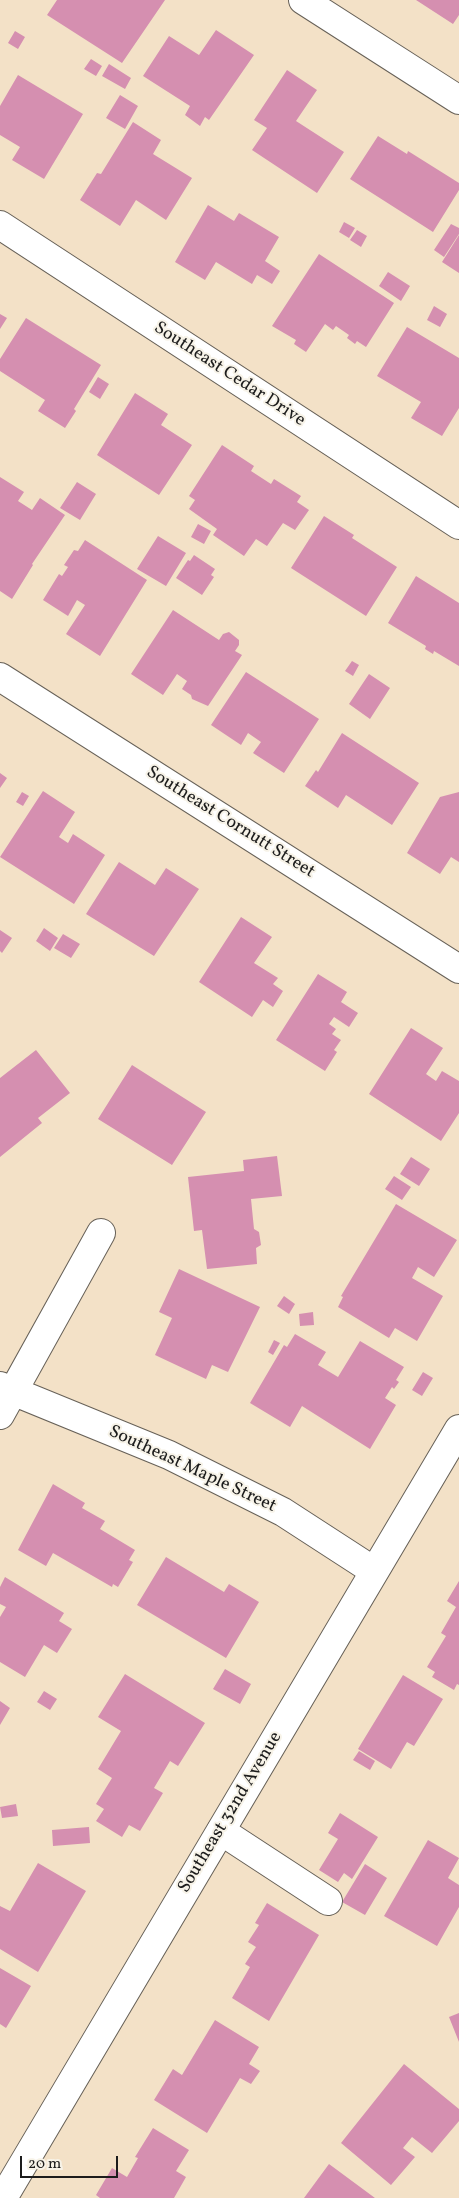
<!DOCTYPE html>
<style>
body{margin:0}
#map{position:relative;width:459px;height:2198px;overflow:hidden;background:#f3e1c7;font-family:Vollkorn,serif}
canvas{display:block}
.scale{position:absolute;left:20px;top:2156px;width:98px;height:22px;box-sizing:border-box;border:2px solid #1c1c1c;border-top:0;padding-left:6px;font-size:15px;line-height:18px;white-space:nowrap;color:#1c1c1c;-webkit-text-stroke:4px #f7f3e8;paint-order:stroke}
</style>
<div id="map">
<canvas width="459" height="2198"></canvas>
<div class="scale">20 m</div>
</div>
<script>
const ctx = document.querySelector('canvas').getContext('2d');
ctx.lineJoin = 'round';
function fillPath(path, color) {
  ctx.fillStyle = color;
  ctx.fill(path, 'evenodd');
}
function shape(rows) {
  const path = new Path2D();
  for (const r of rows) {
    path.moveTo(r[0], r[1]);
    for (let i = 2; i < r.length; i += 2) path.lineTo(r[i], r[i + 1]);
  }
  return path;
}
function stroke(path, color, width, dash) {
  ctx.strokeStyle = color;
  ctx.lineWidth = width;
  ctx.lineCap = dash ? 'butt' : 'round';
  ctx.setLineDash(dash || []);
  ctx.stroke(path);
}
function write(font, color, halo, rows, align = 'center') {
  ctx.font = font + ' Vollkorn,serif';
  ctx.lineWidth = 4;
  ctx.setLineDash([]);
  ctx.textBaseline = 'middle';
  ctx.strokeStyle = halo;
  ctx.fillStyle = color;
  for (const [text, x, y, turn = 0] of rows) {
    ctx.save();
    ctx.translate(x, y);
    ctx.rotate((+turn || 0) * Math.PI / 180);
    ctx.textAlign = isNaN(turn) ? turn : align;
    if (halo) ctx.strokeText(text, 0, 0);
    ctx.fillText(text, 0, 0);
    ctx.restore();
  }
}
fillPath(shape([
 [57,0,165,0,122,63,47,15],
 [416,0,459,0,459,15,453,24],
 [216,30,254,55,209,120,205,117,200,126,185,115,190,106,143,76,169,36,199,55],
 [15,31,25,37,18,49,8,43],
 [91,59,102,66,96,76,84,69],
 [109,64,131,78,125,89,102,76],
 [287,70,317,90,296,121,344,152,317,193,252,150,267,128,254,120],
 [18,75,83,114,44,179,12,160,20,147,0,135,0,106],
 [120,95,138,106,125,129,106,118],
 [133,122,161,140,153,154,192,178,166,220,136,200,120,226,80,200,97,173,101,174],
 [378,136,407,154,408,151,459,183,459,190,433,232,350,179],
 [208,205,234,221,239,213,279,237,265,261,280,271,272,284,257,275,252,284,216,262,205,280,175,262],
 [344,222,355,228,349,238,339,232],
 [451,224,459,228,459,234,444,257,434,250],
 [357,230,367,236,361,247,350,240],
 [459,235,459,273,442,262],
 [319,254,394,303,366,347,357,341,355,344,347,338,349,335,336,326,333,330,325,324,306,352,294,344,296,340,272,326],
 [388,272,410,286,401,301,379,286],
 [434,306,447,314,440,327,427,320],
 [0,314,7,318,0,329],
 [26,318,101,365,74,409,76,411,65,428,38,411,45,400,0,371,0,359],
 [407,327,459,358,459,408,442,436,411,418,421,402,377,376],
 [98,377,109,384,100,399,89,392],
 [135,393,168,414,161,425,192,445,159,495,97,455],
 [222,445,254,466,251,471,271,484,274,479,301,496,297,502,309,510,295,530,283,523,267,546,256,539,244,556,213,535,217,529,189,509,195,500,189,496],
 [0,477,24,492,18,501,32,510,40,498,65,515,32,564,33,565,12,599,0,591],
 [77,482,96,494,80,520,60,508],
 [324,516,354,535,352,538,397,567,366,616,291,568],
 [198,524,211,531,204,544,191,537],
 [158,536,186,553,166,586,137,569],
 [85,540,147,580,100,656,66,634,85,605,77,600,68,616,43,600,59,574,62,576,68,567,64,565,74,550,78,551],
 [194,555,215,569,211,575,214,577,202,595,176,578,188,560,190,561],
 [416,576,459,603,459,666,434,651,433,654,425,649,426,646,388,623],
 [173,610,219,640,223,634,229,632,239,640,239,645,235,651,242,655,208,706,192,699,191,695,182,689,187,681,177,674,163,695,131,674],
 [352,661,359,665,353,676,345,671],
 [246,672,319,719,284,773,253,753,261,742,248,733,241,745,211,725],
 [369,674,390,688,370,719,349,704],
 [342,733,419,783,392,825,346,795,338,808,305,786,316,770,318,772],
 [0,773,7,778,0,788],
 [43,791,75,812,59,837,68,843,73,834,105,855,74,904,0,857],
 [22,792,29,796,23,806,16,802],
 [459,792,459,862,451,857,440,874,407,853,440,797],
 [119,862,155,885,166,868,199,889,154,956,86,914],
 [241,917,272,937,254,963,278,978,273,984,283,991,273,1007,263,1000,252,1017,199,982],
 [44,928,58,938,50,951,36,941],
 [0,930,12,938,2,953,0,951],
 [63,934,80,944,71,958,54,948],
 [318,974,347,992,341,1002,358,1013,349,1027,334,1017,329,1024,336,1029,332,1034,341,1040,334,1050,337,1052,325,1071,276,1040],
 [411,1028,443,1048,426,1074,436,1081,442,1071,459,1081,459,1113,441,1141,369,1094],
 [36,1050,70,1093,38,1118,42,1123,0,1157,0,1078],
 [132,1065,206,1112,172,1165,98,1119],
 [277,1156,282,1196,251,1199,254,1229,259,1232,261,1245,256,1248,257,1264,207,1269,202,1230,194,1231,188,1177,244,1171,243,1160],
 [411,1157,430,1169,419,1186,400,1174],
 [394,1176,411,1187,402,1200,385,1189],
 [396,1204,457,1240,434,1277,418,1267,412,1278,443,1296,417,1341,395,1328,389,1338,338,1307,343,1297,341,1296],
 [179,1269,260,1307,228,1372,212,1365,206,1379,155,1355,172,1318,159,1312],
 [284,1296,295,1304,289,1314,277,1306],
 [313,1312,314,1325,300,1326,299,1314],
 [295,1334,326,1352,318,1365,338,1377,360,1341,404,1367,396,1380,399,1382,394,1389,392,1387,385,1398,396,1405,370,1449,302,1406,290,1427,250,1403,284,1345,287,1347],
 [274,1340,280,1343,273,1355,268,1352],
 [423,1372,433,1378,422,1396,412,1390],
 [53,1484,85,1503,82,1508,105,1521,100,1529,135,1550,129,1560,133,1562,118,1587,113,1584,112,1587,53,1553,46,1566,18,1550],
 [166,1557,224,1592,229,1584,259,1602,226,1658,137,1605],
 [5,1577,64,1613,59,1621,72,1629,57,1653,44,1645,25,1677,0,1662,0,1617,6,1607,0,1604,0,1587],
 [459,1581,459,1685,457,1684,454,1690,432,1677,435,1672,427,1667,446,1636,441,1633,456,1607,447,1601],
 [225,1669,251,1684,240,1704,213,1689],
 [125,1674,205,1723,178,1766,170,1761,154,1788,163,1793,140,1831,129,1825,122,1837,96,1821,104,1809,96,1804,112,1778,98,1769,121,1731,98,1717],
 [403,1675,443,1699,414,1746,407,1742,391,1769,358,1749],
 [44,1691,57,1699,50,1710,37,1702],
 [0,1701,10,1708,0,1725],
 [359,1751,375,1761,370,1770,353,1760],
 [16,1804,18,1816,2,1818,0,1807],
 [340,1813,378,1837,352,1879,344,1873,338,1882,319,1870,338,1839,328,1833],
 [89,1827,90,1843,53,1846,52,1830],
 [428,1840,459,1858,448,1878,459,1885,459,1907,437,1946,384,1916],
 [38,1863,86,1891,38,1972,0,1949,0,1906,10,1911],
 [365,1864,387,1878,365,1915,342,1902],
 [267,1903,319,1935,269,2021,232,1998,250,1967,245,1964,256,1947,248,1942,259,1925,255,1923],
 [0,1968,31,1986,6,2028,0,2024],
 [459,2013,459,2042,449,2017],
 [215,2020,259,2047,249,2064,260,2071,251,2084,240,2078,207,2133,154,2100,173,2069,182,2075],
 [404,2064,459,2109,459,2121,432,2153,412,2137,403,2148,415,2157,391,2185,341,2143],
 [153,2128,189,2150,176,2171,186,2177,174,2198,100,2198,96,2195,112,2168,127,2177,138,2158,135,2157],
 [329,2164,375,2198,304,2198]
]), '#d58fb0');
const minor = shape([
 [303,0,459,100],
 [0,225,459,525],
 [0,677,459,969],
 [0,1386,169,1455,283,1512,374,1571],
 [0,1415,101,1233],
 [221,1831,328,1901]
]);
const major = shape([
 [3,2198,459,1429]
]);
stroke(minor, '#676158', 30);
stroke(major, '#676158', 30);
stroke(minor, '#fff', 28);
stroke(major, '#fff', 28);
write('18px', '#1c1c1c', '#f7f3e8', [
 ["Southeast Cedar Drive",229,375,33],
 ["Southeast Cornutt Street",230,823,32],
 ["Southeast Maple Street",192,1470,25],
 ["Southeast 32nd Avenue",231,1813,-59]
]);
</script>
